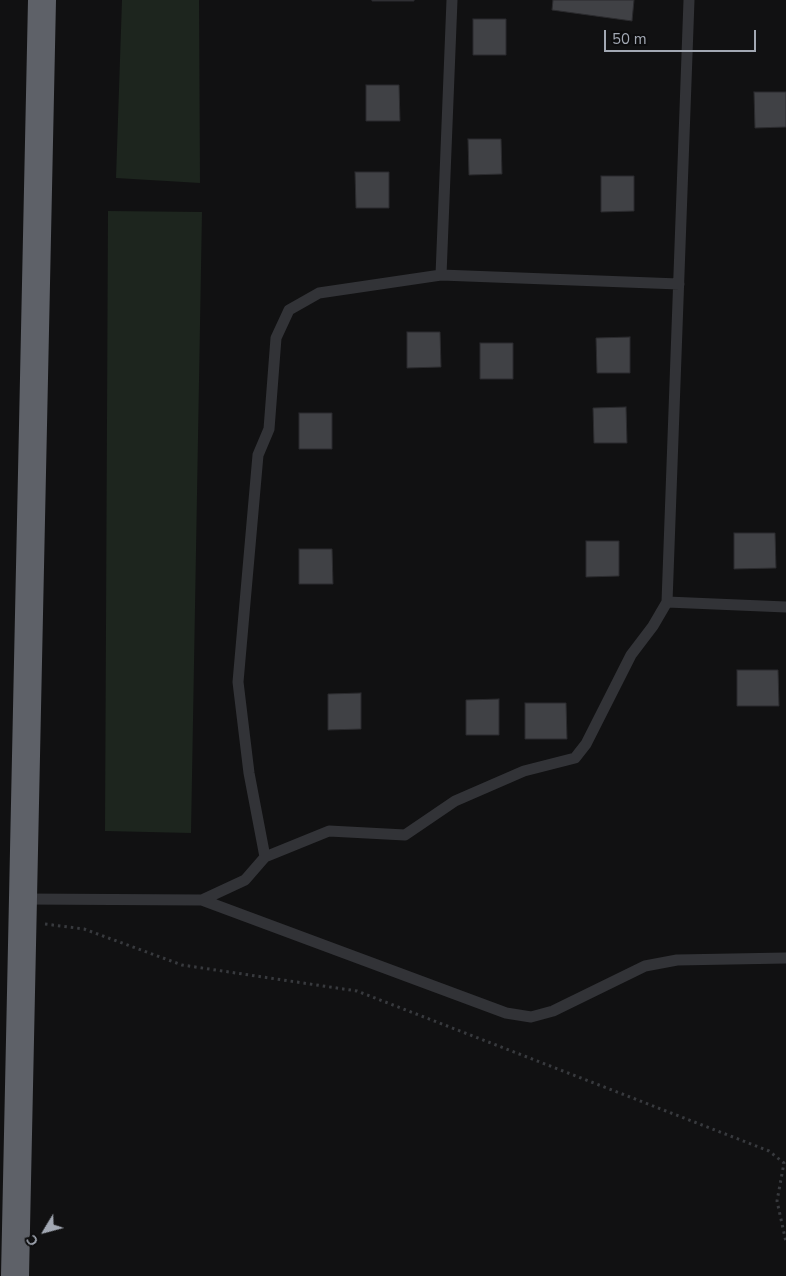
<!DOCTYPE html>
<meta charset="utf-8">
<style>
body{margin:0}
#map{position:relative;width:786px;height:1276px;overflow:hidden;background:#111112;font-family:"Nunito Sans",sans-serif}
canvas{display:block}
.north{position:absolute;left:20px;top:1206px;width:50px;height:50px;-webkit-text-stroke:4px #0c0c0d;paint-order:stroke;rotate:233deg;font-size:14px;font-weight:700;line-height:20px;text-align:center;color:#a2a8b3}
.north::after{content:'';display:block;margin:auto;width:18px;height:22px;background:#a2a8b3;clip-path:polygon(50% 0,100% 100%,50% 72%,0 100%)}
.scale{position:absolute;left:604px;top:30px;width:152px;height:22px;box-sizing:border-box;border:2px solid #a2a8b3;border-top:0;padding-left:6px;font-size:15px;line-height:18px;white-space:nowrap;color:#a2a8b3;-webkit-text-stroke:4px #0c0c0d;paint-order:stroke}
</style>
<div id="map">
<canvas width="786" height="1276"></canvas>
<div class="north">С</div>
<div class="scale">50 m</div>
</div>
<script>
const ctx = document.querySelector('canvas').getContext('2d');
ctx.lineJoin = 'round';
function fillPath(path, color) {
  ctx.fillStyle = color;
  ctx.fill(path, 'evenodd');
}
function shape(rows) {
  const path = new Path2D();
  for (const r of rows) {
    path.moveTo(r[0], r[1]);
    for (let i = 2; i < r.length; i += 2) path.lineTo(r[i], r[i + 1]);
  }
  return path;
}
function stroke(path, color, width, dash) {
  ctx.strokeStyle = color;
  ctx.lineWidth = width;
  ctx.lineCap = dash ? 'butt' : 'round';
  ctx.setLineDash(dash || []);
  ctx.stroke(path);
}
fillPath(shape([
 [122,0,199,0,200,183,116,178],
 [108,211,202,212,191,833,105,831]
]), '#1d251e');
const building = shape([
 [372,0,414,0,414,1,372,1,372,0],
 [553,0,634,0,632,21,552,10,553,0],
 [473,19,506,19,506,55,473,55,473,19],
 [366,85,399,85,400,121,366,121,366,85],
 [754,92,786,92,786,127,755,128,754,92],
 [468,139,501,139,502,174,469,175,468,139],
 [355,172,389,172,389,208,356,208,355,172],
 [601,176,634,176,634,211,601,212,601,176],
 [407,332,440,332,441,367,407,368,407,332],
 [630,337,630,373,597,373,596,338,630,337],
 [480,343,513,343,513,379,480,379,480,343],
 [626,407,627,443,594,443,593,408,626,407],
 [299,413,332,413,332,449,299,449,299,413],
 [734,533,775,533,776,568,734,569,734,533],
 [586,541,619,541,619,576,586,577,586,541],
 [299,549,332,549,333,584,299,584,299,549],
 [737,670,778,670,779,706,737,706,737,670],
 [361,693,361,729,328,730,328,694,361,693],
 [499,699,499,735,466,735,466,700,499,699],
 [525,703,566,703,567,739,525,739,525,703]
]);
fillPath(building, '#404145');
stroke(building, '#2b2b2e', 1);
stroke(shape([
 [45,924,84,929,182,965,357,991,769,1151,784,1163,777,1201,786,1242]
]), '#383a3e', 3, [2.5, 4]);
stroke(shape([
 [441,275,452,0],
 [667,602,689,0],
 [265,857,249,773,238,682,258,455,269,429,276,338,289,310,319,293,441,275,679,284],
 [23,899,202,900,506,1013,531,1017,553,1011,645,966,677,960,786,958],
 [202,900,245,880,265,857,329,831,405,835,455,801,524,771,575,758,586,744,631,655,653,626,667,602,786,607]
]), '#323337', 11);
stroke(shape([
 [15,1276,42,0]
]), '#5e6168', 28);
</script>
